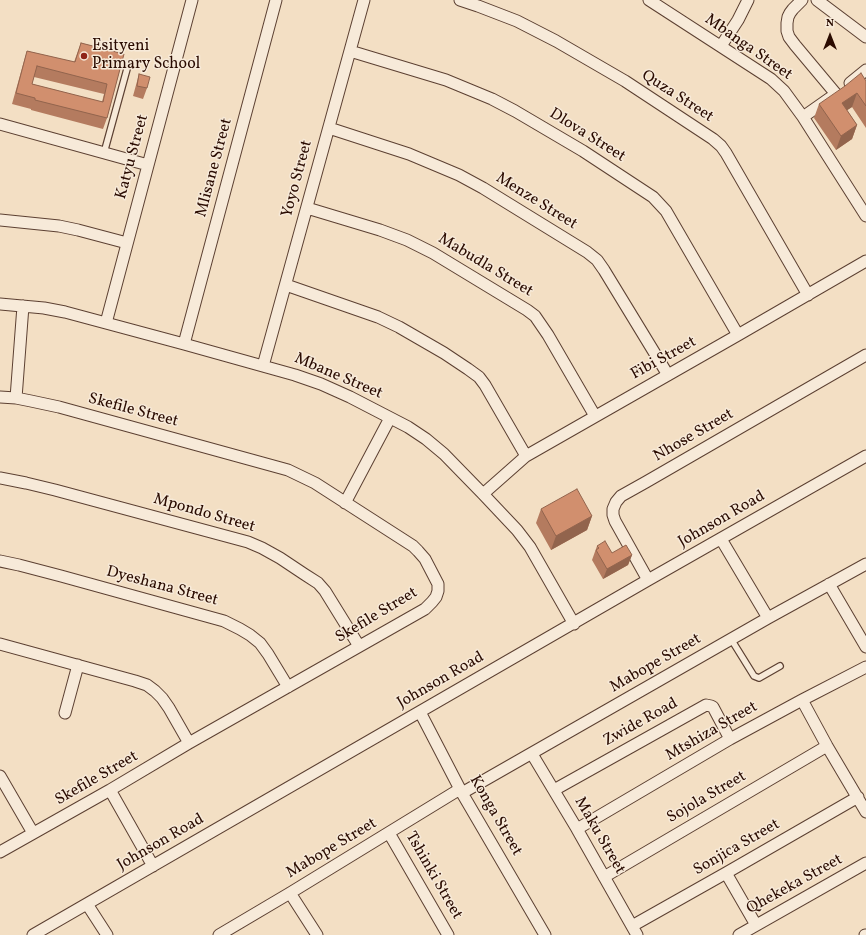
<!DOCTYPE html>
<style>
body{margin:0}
#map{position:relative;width:866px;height:935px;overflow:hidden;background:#f3dfc4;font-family:Vollkorn,serif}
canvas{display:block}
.north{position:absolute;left:810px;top:16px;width:40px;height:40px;-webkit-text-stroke:3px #f7ead9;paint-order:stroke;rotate:0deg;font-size:11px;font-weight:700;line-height:16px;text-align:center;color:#2a0b01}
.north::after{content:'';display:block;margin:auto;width:14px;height:18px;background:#2a0b01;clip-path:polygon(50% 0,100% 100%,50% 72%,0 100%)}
</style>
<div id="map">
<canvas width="866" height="935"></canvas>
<div class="north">N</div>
</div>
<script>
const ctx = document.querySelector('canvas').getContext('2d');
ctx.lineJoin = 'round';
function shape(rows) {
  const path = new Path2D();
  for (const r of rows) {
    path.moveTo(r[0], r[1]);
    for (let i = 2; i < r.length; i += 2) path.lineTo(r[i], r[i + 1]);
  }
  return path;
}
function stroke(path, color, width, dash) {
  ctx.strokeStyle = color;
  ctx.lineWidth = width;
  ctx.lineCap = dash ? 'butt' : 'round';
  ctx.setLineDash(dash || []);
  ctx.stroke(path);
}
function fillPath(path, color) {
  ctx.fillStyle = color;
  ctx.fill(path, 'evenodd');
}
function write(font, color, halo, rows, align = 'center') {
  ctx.font = font + ' Vollkorn,serif';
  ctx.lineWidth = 3;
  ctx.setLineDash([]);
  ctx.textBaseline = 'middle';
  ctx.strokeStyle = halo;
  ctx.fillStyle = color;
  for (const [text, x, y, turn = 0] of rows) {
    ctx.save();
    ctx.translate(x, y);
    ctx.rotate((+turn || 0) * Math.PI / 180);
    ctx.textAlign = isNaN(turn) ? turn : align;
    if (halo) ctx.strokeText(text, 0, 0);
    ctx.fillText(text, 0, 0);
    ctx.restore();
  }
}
const service = shape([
 [104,153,127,69],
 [731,639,754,676,759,678,780,666]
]);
const minor = shape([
 [460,0,478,6,517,21,556,41,625,81,713,139,721,146,726,153,808,295],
 [649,0,771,79,784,91,803,117,866,216],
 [802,0,793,9,790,13,788,17,787,23,787,31,789,37,795,45,836,94],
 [817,0,866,37],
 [721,46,738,20,748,0],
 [350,51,446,80,492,99,515,111,583,151,653,197,666,211,738,335],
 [850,83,866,70],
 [803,117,830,98],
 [0,124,148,165],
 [329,128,409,154,459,175,483,188,587,252,597,260,604,270,668,375],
 [307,208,380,230,407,240,433,253,527,310,535,316,548,335,595,416],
 [0,220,59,226,78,230,127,243],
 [286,285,378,317,399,327,444,353,468,369,479,377,485,385,526,456],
 [0,304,44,308,65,312,184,344,295,375,321,384,350,397,408,427,426,439,444,454,483,494,517,530,530,547,574,624],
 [106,323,192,0],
 [184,344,276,0],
 [263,366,364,0],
 [0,397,16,398,31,401,59,407,288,470,315,483,413,546,418,551,425,559,438,584,438,591,436,597,432,602,425,609,189,743,110,790,0,852],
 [16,398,23,306],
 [0,478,26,483,55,490,248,542,262,548,280,558,304,574,318,583,325,591,359,646],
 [483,494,526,456,738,335,866,261],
 [345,503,390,418],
 [721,539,768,618],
 [0,561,19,565,61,576,224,621,240,629,250,635,260,643,268,654,288,687],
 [648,580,615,521,613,515,613,509,616,502,621,496,646,482,866,355],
 [829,584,866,647],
 [0,644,135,681,147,685,155,691,162,698,169,708,189,743],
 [802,700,827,746,866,812],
 [420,712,462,793,545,935],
 [65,713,78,665],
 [532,754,577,829,637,935],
 [0,776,33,833],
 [110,790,153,866],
 [554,790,706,705,711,706,713,707,730,739],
 [462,793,768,618,866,564],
 [577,829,730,739,802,700,866,667],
 [389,833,448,935],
 [726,873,756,925],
 [604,877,827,746],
 [290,893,317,935],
 [87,904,107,935],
 [632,926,726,873,858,797],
 [33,935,648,580,866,456],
 [219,935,290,893,460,789],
 [739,935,866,863],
 [865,935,866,935]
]);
stroke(service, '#5c4032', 8);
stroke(minor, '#5c4032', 13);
stroke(service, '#f7ead9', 5.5);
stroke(minor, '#f7ead9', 11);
fillPath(shape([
 [81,43,124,54,107,118,103,129,31,110,31,109,12,104,24,61,27,51,74,62],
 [34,77,104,94,102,102,32,84],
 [139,74,147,88,143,99,133,96],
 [866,81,866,128,852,107,847,110,857,125,852,139,836,150,814,118,819,104],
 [541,509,592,516,587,530,551,550,536,523],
 [597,546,612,553,632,555,628,565,603,579,592,560]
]), '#b47b5f');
fillPath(shape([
 [857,93,852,107,837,117,842,103],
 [857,125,852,139,836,150,841,136],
 [592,516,587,530,551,550,556,536],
 [632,555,628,565,603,579,607,569]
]), '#92644d');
const building = shape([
 [81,43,124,54,107,118,35,100,35,98,16,93,27,51,75,62,81,43],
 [37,66,107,84,103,102,32,84,37,66],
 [861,73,866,81,866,106,857,93,842,103,857,125,841,136,819,104,845,86,861,73],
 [139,74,150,77,147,88,137,86,139,74],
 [577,489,592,516,556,536,541,509,577,489],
 [605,541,612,553,626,545,632,555,607,569,596,550,599,548,597,546,605,541]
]);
fillPath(building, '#d18f6e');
stroke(building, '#92644d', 1);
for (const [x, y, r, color] of [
 [84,56,4,"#8f2418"]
]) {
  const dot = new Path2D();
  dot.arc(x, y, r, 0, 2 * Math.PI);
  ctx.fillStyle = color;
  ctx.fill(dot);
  stroke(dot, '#f7ead9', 1.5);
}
write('16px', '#2a0b01', '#f7ead9', [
 ["Esityeni",92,47],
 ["Primary School",92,65]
], 'left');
write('16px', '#2a0b01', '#f7ead9', [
 ["Mbanga Street",748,48,35],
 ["Quza Street",677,97,33],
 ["Dlova Street",587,136,32],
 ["Katyu Street",133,157,-75],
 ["Mlisane Street",215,168,-75],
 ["Yoyo Street",298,179,-75],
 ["Menze Street",536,202,32],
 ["Mabudla Street",485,266,31],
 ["Fibi Street",664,359,-29],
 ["Mbane Street",338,377,23],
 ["Skefile Street",133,411,15],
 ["Nhose Street",694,436,-30],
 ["Mpondo Street",204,514,16],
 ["Johnson Road",722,520,-30],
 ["Dyeshana Street",162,587,15],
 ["Skefile Street",377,616,-31],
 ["Mabope Street",656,664,-30],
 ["Johnson Road",441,681,-30],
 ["Zwide Road",641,723,-29],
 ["Mtshiza Street",712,732,-30],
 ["Skefile Street",97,779,-30],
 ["Sojola Street",707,798,-30],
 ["Konga Street",495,816,60],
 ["Maku Street",599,836,60],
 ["Johnson Road",161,843,-30],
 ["Sonjica Street",737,848,-30],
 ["Mabope Street",332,849,-31],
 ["Tshinki Street",433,876,60],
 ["Qhekeka Street",795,885,-29]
]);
</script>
